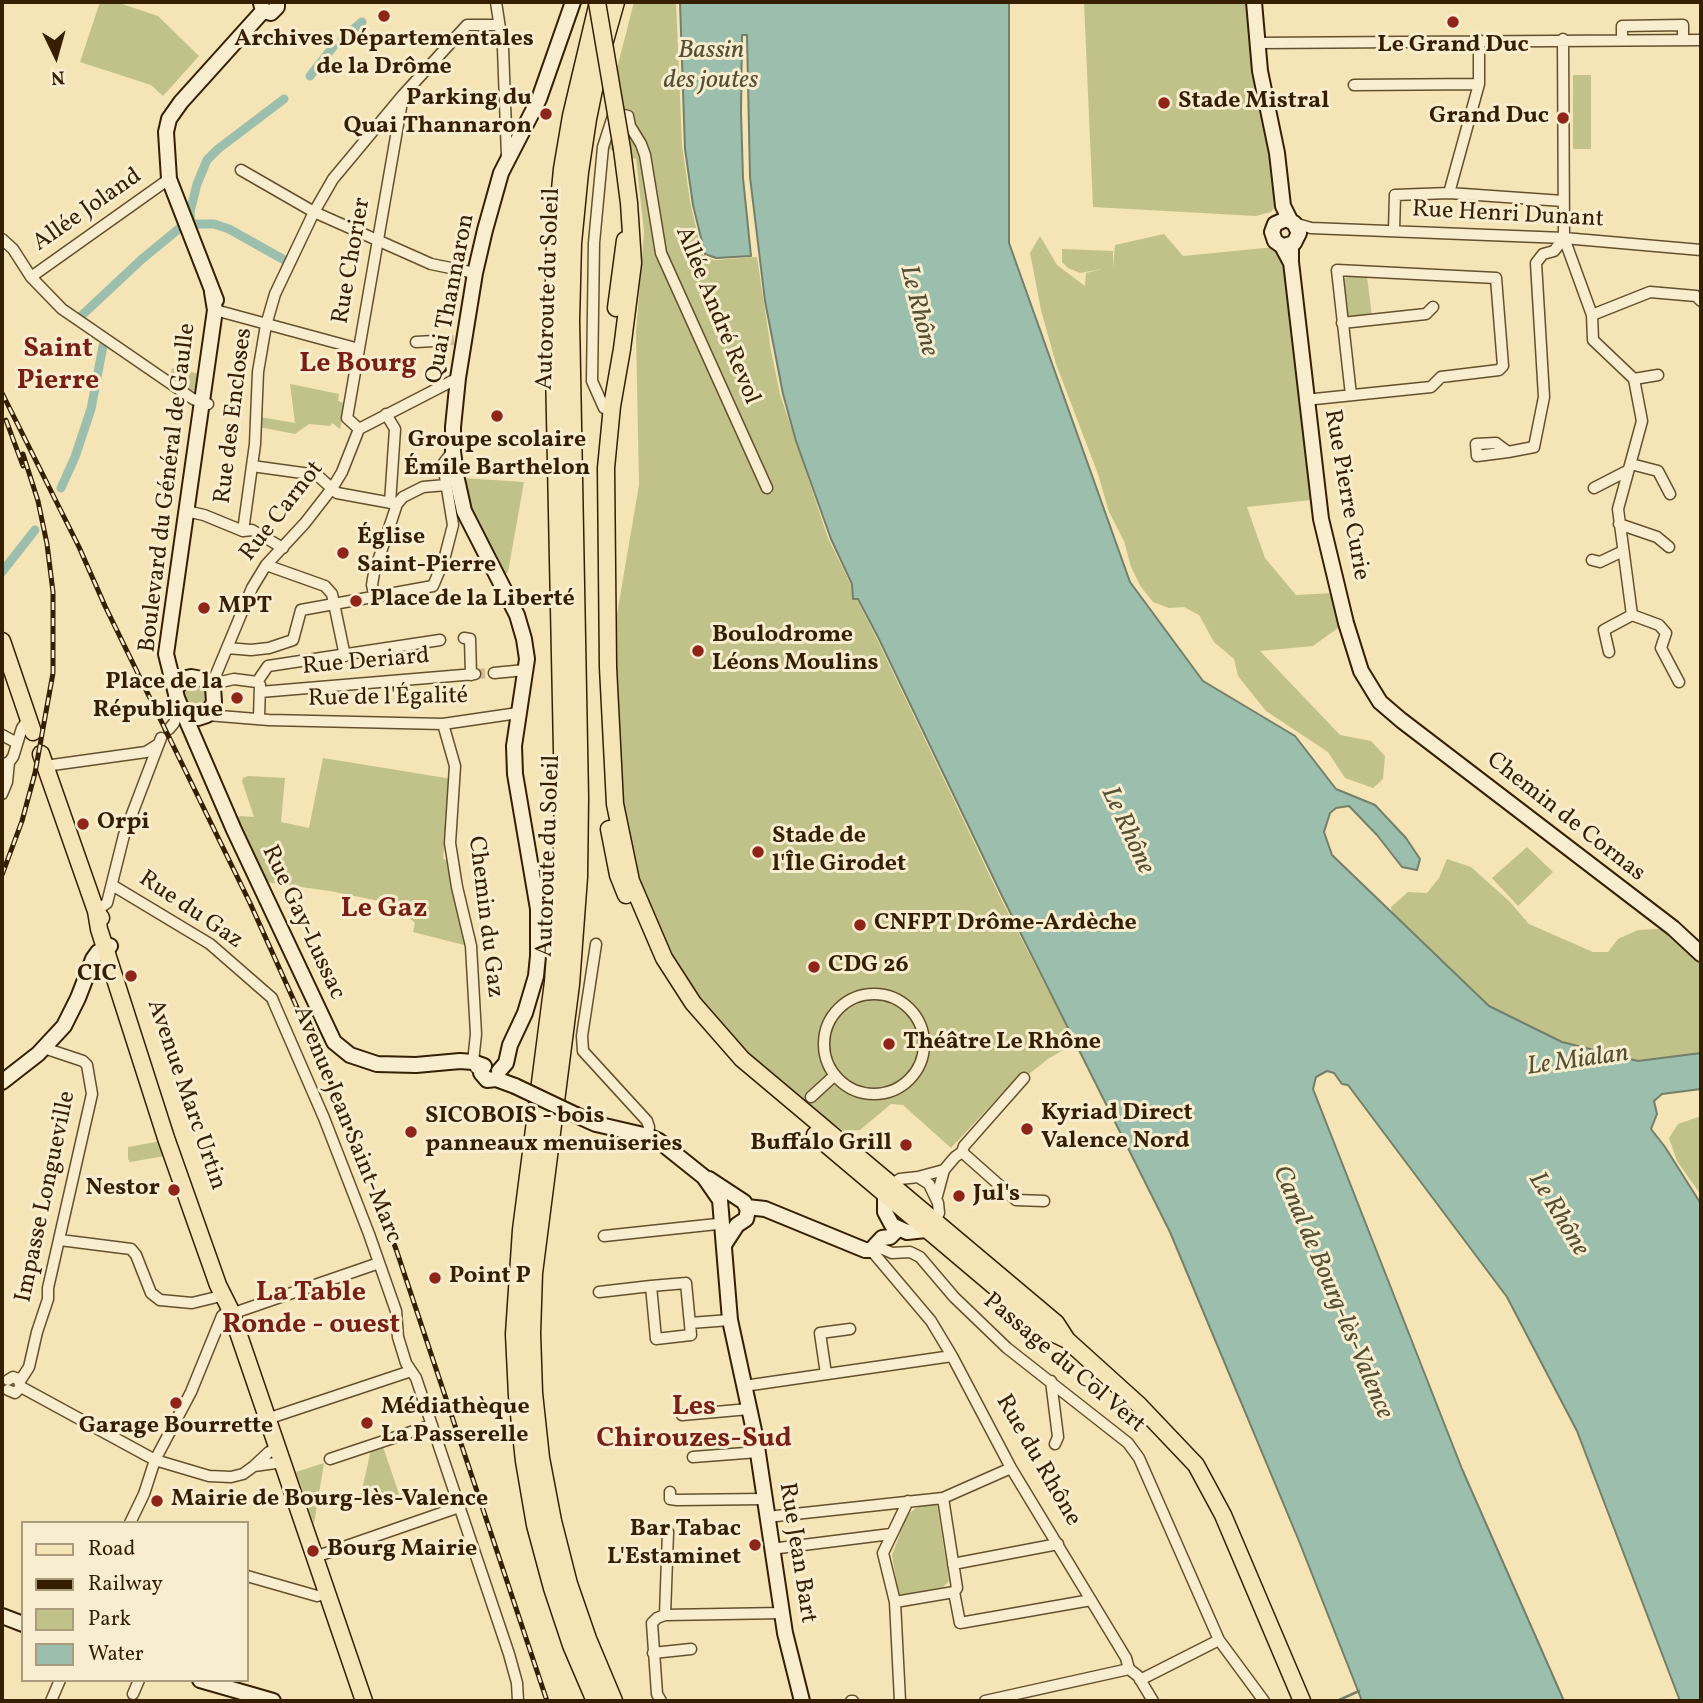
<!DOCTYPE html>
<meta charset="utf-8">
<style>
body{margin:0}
#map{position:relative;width:1703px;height:1703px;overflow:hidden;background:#f5e4b5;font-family:Vollkorn,serif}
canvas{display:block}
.frame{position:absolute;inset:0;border:4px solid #351f00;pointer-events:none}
.legend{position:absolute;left:21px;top:1521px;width:228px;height:161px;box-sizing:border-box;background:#f8edcf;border:2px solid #aa9b7c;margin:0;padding:9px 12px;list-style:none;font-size:21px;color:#351f00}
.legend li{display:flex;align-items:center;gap:14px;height:35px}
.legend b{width:35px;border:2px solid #aa9b7c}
.north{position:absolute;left:21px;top:21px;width:70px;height:70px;-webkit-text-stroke:5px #f8edcf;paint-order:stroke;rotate:175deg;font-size:19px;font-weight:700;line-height:28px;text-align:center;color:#351f00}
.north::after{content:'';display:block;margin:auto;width:24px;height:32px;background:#351f00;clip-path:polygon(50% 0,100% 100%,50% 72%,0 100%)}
</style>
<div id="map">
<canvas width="1703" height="1703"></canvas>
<div class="frame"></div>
<ul class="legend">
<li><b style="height:9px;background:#f5e4b5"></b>Road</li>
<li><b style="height:9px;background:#351f00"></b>Railway</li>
<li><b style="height:19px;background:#c1c28a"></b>Park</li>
<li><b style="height:19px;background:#9cbfad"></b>Water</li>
</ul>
<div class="north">N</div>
</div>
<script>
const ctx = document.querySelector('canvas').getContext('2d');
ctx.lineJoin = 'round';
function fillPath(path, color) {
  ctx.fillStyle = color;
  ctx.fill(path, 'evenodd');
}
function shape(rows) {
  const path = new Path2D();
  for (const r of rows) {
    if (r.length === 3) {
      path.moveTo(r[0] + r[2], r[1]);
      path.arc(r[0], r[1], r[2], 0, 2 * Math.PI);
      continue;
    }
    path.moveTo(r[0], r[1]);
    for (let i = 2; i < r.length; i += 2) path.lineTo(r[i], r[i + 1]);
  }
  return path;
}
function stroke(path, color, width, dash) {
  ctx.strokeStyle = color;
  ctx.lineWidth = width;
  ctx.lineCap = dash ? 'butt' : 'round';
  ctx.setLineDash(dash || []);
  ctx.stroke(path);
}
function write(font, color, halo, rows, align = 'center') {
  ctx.font = font + ' Vollkorn,serif';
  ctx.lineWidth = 6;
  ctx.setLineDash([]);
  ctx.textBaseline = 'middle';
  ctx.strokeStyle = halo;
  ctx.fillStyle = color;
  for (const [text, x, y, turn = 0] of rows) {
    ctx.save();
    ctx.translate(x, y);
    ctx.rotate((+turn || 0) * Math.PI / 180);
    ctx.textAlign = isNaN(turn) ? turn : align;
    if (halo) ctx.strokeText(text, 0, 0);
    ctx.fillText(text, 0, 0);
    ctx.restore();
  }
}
fillPath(shape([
 [100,2,116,2,158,16,199,56,163,96,151,85,80,62],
 [634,2,676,2,682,145,690,201,702,254,714,260,757,257,771,350,780,394,828,538,851,585,853,600,857,600,876,637,1001,899,1075,1043,1048,1059,1024,1078,1020,1074,951,1148,903,1105,891,1104,860,1130,844,1131,742,1059,693,1003,631,881,608,667,639,485,636,333,644,231,636,159,603,147,614,113,606,111],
 [1084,2,1246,2,1250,46,1269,149,1274,200,1274,208,1271,212,1256,216,1093,207],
 [1573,75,1591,75,1591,149,1573,149],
 [1164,234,1183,256,1275,247,1285,258,1311,500,1247,507,1265,558,1296,595,1334,593,1342,625,1313,646,1260,651,1340,735,1371,741,1385,756,1383,779,1373,788,1345,778,1328,752,1266,711,1238,676,1234,659,1214,642,1199,615,1184,607,1169,608,1153,602,1141,587,1131,567,1124,541,1109,512,1098,474,1056,364,1041,310,1030,253,1040,236,1057,265,1085,286,1086,273,1102,269,1080,273,1068,268,1062,262,1062,249,1113,251,1113,268,1115,245],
 [1348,276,1367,277,1372,316,1348,317,1343,280],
 [172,368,200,374,198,389,192,391,170,377],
 [290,384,339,394,338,401,345,403,340,429,332,423,330,426,309,424,295,434,259,427,260,417,295,423],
 [461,478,524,482,508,572,502,577,476,527],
 [190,683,206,689,204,708,196,710,189,707,182,691],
 [323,758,452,779,443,859,450,861,468,946,413,932,415,923,394,904,330,891,265,882,236,818,241,816,254,817,242,781,243,778,248,776,285,778,281,822,309,828],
 [1527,847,1553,872,1518,906,1492,878],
 [1447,859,1471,867,1510,902,1529,924,1593,952,1608,952,1618,939,1638,930,1673,928,1701,954,1701,1053,1638,1061,1562,1042,1489,1006,1392,913,1391,907,1408,892,1427,893,1439,878],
 [1701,1116,1701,1195,1677,1161,1669,1138,1678,1124],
 [161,1141,165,1156,130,1162,128,1159,128,1147],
 [381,1441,399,1494,367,1505,359,1503,372,1445],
 [324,1463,314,1524,296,1472],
 [930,1504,937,1505,949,1581,943,1587,899,1597,892,1555,907,1515,916,1508]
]), '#c1c28a');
const water = shape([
 [680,2,1009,2,1009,243,1130,582,1203,681,1295,736,1336,789,1375,805,1406,838,1420,859,1417,870,1402,867,1377,835,1349,806,1336,808,1330,813,1324,832,1332,855,1489,1006,1562,1042,1638,1061,1701,1053,1701,1089,1662,1094,1654,1101,1657,1114,1651,1129,1665,1147,1701,1204,1701,1701,1680,1701,1577,1431,1507,1297,1348,1085,1342,1084,1334,1073,1327,1071,1316,1077,1313,1089,1462,1469,1564,1701,1362,1701,1299,1541,1170,1232,1003,898,878,637,858,599,853,599,852,584,831,539,796,441,783,394,765,301,750,177,747,35,742,35,741,112,743,178,751,256,716,258,705,254,693,205,685,149,680,2]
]);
fillPath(water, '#9cbfad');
stroke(water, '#737f68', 2);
stroke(shape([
 [1337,1701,1359,1691]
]), '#737f68', 2.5);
stroke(shape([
 [342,39,362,22],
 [310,76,333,47],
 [191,224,190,212,197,184,207,160,218,149,284,99],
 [79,318,142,259,181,227,191,224,214,224,229,229,288,262],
 [61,488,75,457,91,409,103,346],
 [2,572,35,530]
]), '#9cbfad', 9);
stroke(shape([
 [434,341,454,340],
 [475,674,494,673]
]), '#cfbd91', 10, [10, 5]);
const street = shape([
 [496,2,503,48,507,157],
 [1563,39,1564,238,1592,315,1593,340,1634,379,1642,421,1618,509,1632,615,1659,625,1666,633,1661,648,1679,682],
 [1622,40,1622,26,1683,25,1683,40],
 [1257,43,1701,40],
 [1354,85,1479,84],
 [241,170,314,212,431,264,475,273],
 [1449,193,1479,84,1479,40],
 [1294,223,1311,228,1564,238,1701,250],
 [1394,230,1395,195,1449,193,1563,201],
 [2,239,13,249,31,277,62,309,193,399,208,404],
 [31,277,169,179],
 [215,310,359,349],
 [1592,315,1650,292,1696,296,1701,301],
 [1342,323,1426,314,1433,307],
 [416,342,434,341],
 [1634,379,1658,375],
 [1305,400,1431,387,1441,377,1499,370,1503,366,1496,278,1337,270,1351,395],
 [604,408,592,381,594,243,603,147,614,113,628,116,630,126,641,144,645,155,661,253,767,488],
 [386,414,395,429,390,503],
 [359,429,347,418,403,96],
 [1508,452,1477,456,1476,444,1496,443,1508,452,1534,447,1544,397,1536,263,1543,254,1554,251,1564,238],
 [1631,464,1658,471,1670,494],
 [252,466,317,475,337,493,397,504],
 [1594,488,1627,471],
 [186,511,204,515,243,531,252,530,283,548],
 [1619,524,1657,537,1669,547],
 [243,531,255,444,258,372,266,325,275,294,314,212,333,179,403,95,467,25,499,25],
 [1592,560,1600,562,1623,551],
 [266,565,325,586,332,594,345,656],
 [375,598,372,585,374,573,397,504,403,497,423,487,446,485],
 [464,638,470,639,471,675],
 [227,648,251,650,269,648,293,640,301,610,433,586,444,560,453,525,443,464,453,451],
 [1609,652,1604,630,1632,615],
 [494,673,525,670],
 [257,682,268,666,440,640],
 [212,684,252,588,266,565,305,523,333,487,342,472,359,429,458,378],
 [212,684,234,679,257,682],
 [260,692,475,674],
 [207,715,269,720,443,724,518,713],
 [259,718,260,685],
 [443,724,455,766,450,843,457,887,471,946,476,1034,473,1062,476,1068],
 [169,729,174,723,180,705],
 [2,735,17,743],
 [2,765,9,762,13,757,22,728,29,718],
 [45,766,146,752,157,745],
 [2,794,7,782,9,762],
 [112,885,210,944,272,998,274,1003,324,1118,369,1234,396,1311,398,1337,406,1363,416,1378,509,1654,517,1683,518,1701],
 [96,911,107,903,124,835,161,738],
 [596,944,582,1036,583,1051,647,1121,649,1127,648,1136],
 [874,1044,50],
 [811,1097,835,1075],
 [962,1152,1016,1200,1044,1201],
 [918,1177,944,1170],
 [892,1184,900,1179,918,1177,929,1184,938,1203,939,1213,935,1220],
 [937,1196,944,1170,955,1157,962,1152,964,1146,1024,1078],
 [604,1236,717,1224,723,1219],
 [60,1240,131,1249,136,1255,151,1293,160,1300,192,1303,225,1295],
 [876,1246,892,1253,910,1252,920,1257,954,1297,1007,1348,1128,1443,1139,1458,1219,1640,1264,1701],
 [871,1250,931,1321,952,1356,1011,1468,1126,1658,1129,1669,1138,1676,1153,1701],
 [686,1283,691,1335,656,1339,651,1286,686,1283],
 [599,1292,651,1286],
 [231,1314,379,1263],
 [690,1323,730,1320],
 [826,1374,820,1333,850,1329],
 [8,1380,13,1377,18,1379,21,1387],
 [20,1381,29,1367,37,1332,48,1299,48,1288,92,1094,87,1065,83,1061,44,1048],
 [1051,1381,1058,1437,1055,1444],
 [744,1386,952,1356],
 [21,1387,155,1460,209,1476,231,1477,243,1474,254,1466,269,1452,278,1448],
 [8,1390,15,1393,21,1387],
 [682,1415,749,1409],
 [267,1419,411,1371],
 [693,1457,758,1452],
 [330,1459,432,1425],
 [254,1466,283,1462],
 [670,1492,670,1499,677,1500,764,1499],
 [767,1517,943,1498,1011,1468],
 [130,1523,144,1494,155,1460,191,1392,222,1316,230,1309],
 [771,1549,891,1534],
 [315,1557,459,1507],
 [953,1564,1058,1544],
 [247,1576,317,1596,328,1593],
 [954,1592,960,1623,1091,1600],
 [895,1602,954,1592,957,1588,943,1498],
 [665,1615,668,1532],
 [653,1653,691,1649],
 [1140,1680,1219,1640],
 [133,1694,139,1680],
 [51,1701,60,1680],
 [661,1701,657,1694,652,1623,657,1618,665,1615,782,1613],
 [851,1701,853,1701],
 [900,1701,895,1602,883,1553,908,1501],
 [985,1701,1129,1669]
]);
const secondary = shape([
 [1254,2,1260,71,1277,153,1283,206,1290,220],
 [261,3,263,11,271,13,277,7,277,2],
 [1291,245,1291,262,1321,519,1346,623,1361,671,1380,702,1401,720,1673,928,1701,954],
 [1284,246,1294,243,1299,233,1294,223,1286,219,1275,224,1272,232,1275,241,1282,246,1290,261],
 [212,292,215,310,166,654,177,698,234,830,334,1042,350,1055,377,1064,416,1065,460,1061,473,1062,484,1066],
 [216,300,169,179,166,132,169,119,181,102,263,11],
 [176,689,182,679,191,677,207,680,213,687,214,702,207,715,198,718,184,713],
 [499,1071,506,1063,510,1045,525,1013,536,976,538,956,538,909,515,774,514,746,527,659,524,639,517,615,464,511,456,475,453,451,453,427,458,378,475,273,485,230,501,173,539,99,573,2],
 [481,1073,487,1080,496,1079,515,1086],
 [2,1082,38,1054,64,1026,78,998,93,959,98,952,110,946],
 [576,1115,596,1124,648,1136,659,1141,704,1177,720,1200,730,1320,756,1440,785,1633,802,1701],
 [709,1179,744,1202,748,1210,746,1219,737,1225,724,1245],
 [885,1195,885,1212,892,1225,907,1232,926,1230],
 [747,1207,765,1209,865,1250,871,1250,882,1238,890,1237,898,1229],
 [2,1616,23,1624],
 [200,1680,273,1701]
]);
const primary = shape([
 [622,149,629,203,633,263,622,349,612,406,606,468,608,667,615,804,631,881,664,958,693,1003,742,1059,1056,1323,1067,1340,1139,1405,1196,1465,1223,1515,1302,1701],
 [616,308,625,240],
 [2,641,33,732],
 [41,754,96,911,101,918],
 [609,829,618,875,626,895],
 [96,911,99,929,166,1138,218,1285,230,1309,364,1701],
 [815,1135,1046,1330,1065,1339]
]);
const highway = shape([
 [596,1701,572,1645,553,1588,536,1525,525,1461,518,1396,515,1334,522,1230,554,982,562,877,564,798,554,321,556,242,563,169,572,116,599,2],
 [613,1701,587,1639,568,1584,552,1521,540,1458,533,1393,531,1333,533,1273,570,984,578,877,579,798,570,320,572,243,579,172,587,119,600,55,615,2]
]);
stroke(street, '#65502d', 13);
stroke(secondary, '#351f00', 18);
stroke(primary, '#351f00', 19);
stroke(highway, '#351f00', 21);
stroke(street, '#f8edcf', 10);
stroke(secondary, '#f8edcf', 14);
stroke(primary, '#f5e4b5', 16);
stroke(highway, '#f5e4b5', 18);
const rail = shape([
 [2,393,79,547,105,606,250,903,340,1103,396,1249,547,1701],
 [6,420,23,466],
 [2,875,22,821,35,773,53,673,53,592,47,544,38,501,23,454]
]);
stroke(rail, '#351f00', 5);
stroke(rail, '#f8edcf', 2.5, [8]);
const secondaryBridge = shape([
 [515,1086,576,1115]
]);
const primaryBridge = shape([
 [597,2,622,149]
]);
stroke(secondaryBridge, '#351f00', 18, []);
stroke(primaryBridge, '#351f00', 19, []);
stroke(secondaryBridge, '#f8edcf', 14);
stroke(primaryBridge, '#f5e4b5', 16);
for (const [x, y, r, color] of [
 [384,16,7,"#8f2418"],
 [1453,22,7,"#8f2418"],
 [1164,103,7,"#8f2418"],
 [546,114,7,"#8f2418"],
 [1563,118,7,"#8f2418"],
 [497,416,7,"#8f2418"],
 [343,553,7,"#8f2418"],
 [356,601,7,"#8f2418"],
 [204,608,7,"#8f2418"],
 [698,651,7,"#8f2418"],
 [237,698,7,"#8f2418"],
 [83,824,7,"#8f2418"],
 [758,852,7,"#8f2418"],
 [860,925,7,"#8f2418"],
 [814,967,7,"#8f2418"],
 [131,976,7,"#8f2418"],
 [889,1044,7,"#8f2418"],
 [1027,1129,7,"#8f2418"],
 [411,1132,7,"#8f2418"],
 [906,1145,7,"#8f2418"],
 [174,1190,7,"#8f2418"],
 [959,1196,7,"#8f2418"],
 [435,1278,7,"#8f2418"],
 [176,1403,7,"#8f2418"],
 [367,1423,7,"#8f2418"],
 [157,1501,7,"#8f2418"],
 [755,1545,7,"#8f2418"],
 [313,1551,7,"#8f2418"]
]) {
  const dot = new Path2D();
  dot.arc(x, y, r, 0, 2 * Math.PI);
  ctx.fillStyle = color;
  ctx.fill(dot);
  stroke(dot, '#f8edcf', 2.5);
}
write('bold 24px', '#351f00', '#f8edcf', [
 ["Archives Départementales",384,41,"center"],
 ["de la Drôme",384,69,"center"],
 ["Le Grand Duc",1453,47,"center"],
 ["Parking du",532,100,"right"],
 ["Quai Thannaron",532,128,"right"],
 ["Stade Mistral",1178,103],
 ["Grand Duc",1549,118,"right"],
 ["Groupe scolaire",497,442,"center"],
 ["Émile Barthelon",497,470,"center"],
 ["Église",357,539],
 ["Saint-Pierre",357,567],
 ["Place de la Liberté",370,601],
 ["MPT",218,608],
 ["Boulodrome",712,637],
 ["Léons Moulins",712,665],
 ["Place de la",223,684,"right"],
 ["République",223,712,"right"],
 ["Orpi",97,824],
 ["Stade de",772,838],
 ["l'Île Girodet",772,866],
 ["CNFPT Drôme-Ardèche",874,925],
 ["CDG 26",828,967],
 ["CIC",117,976,"right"],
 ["Théâtre Le Rhône",903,1044],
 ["Kyriad Direct",1041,1115],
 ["Valence Nord",1041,1143],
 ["SICOBOIS - bois",425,1118],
 ["panneaux menuiseries",425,1146],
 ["Buffalo Grill",892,1145,"right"],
 ["Nestor",160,1190,"right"],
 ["Jul's",973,1196],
 ["Point P",449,1278],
 ["Médiathèque",381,1409],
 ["La Passerelle",381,1437],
 ["Garage Bourrette",176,1428,"center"],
 ["Mairie de Bourg-lès-Valence",171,1501],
 ["Bar Tabac",741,1531,"right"],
 ["L'Estaminet",741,1559,"right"],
 ["Bourg Mairie",327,1551]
], 'left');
write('24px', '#351f00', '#f8edcf', [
 ["Allée Joland",88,211,-35],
 ["Rue Henri Dunant",1508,216,3],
 ["Rue Chorier",353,261,-80],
 ["Autoroute du Soleil",550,289,-88],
 ["Quai Thannaron",452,299,-79],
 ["Allée André Revol",716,316,68],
 ["Rue des Encloses",235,416,-83],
 ["Boulevard du Général de Gaulle",169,488,-83],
 ["Rue Pierre Curie",1345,495,80],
 ["Rue Carnot",283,512,-52],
 ["Rue Deriard",366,663,-5],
 ["Rue de l'Égalité",388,699,-1],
 ["Chemin de Cornas",1565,818,38],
 ["Autoroute du Soleil",550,856,-88],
 ["Rue du Gaz",190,911,34],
 ["Chemin du Gaz",484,917,83],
 ["Rue Gay-Lussac",302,923,65],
 ["Avenue Marc Urtin",185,1095,71],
 ["Avenue Jean Saint-Marc",346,1125,68],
 ["Impasse Longueville",47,1197,-78],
 ["Passage du Col Vert",1063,1364,40],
 ["Rue du Rhône",1037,1461,60],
 ["Rue Jean Bart",796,1553,81]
]);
write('italic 26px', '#544f34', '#f8edcf', [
 ["Bassin",711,52],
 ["des joutes",711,82],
 ["Le Rhône",917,311,76],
 ["Le Rhône",1126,831,65],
 ["Le Mialan",1578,1062,-8],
 ["Le Rhône",1557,1215,59],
 ["Canal de Bourg-lès-Valence",1331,1293,67]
]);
write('bold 28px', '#7a1f14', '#f8edcf', [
 ["Saint",58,351],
 ["Pierre",58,383],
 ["Le Bourg",358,366],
 ["Le Gaz",384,911],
 ["La Table",311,1295],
 ["Ronde - ouest",311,1327],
 ["Les",694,1409],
 ["Chirouzes-Sud",694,1441]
]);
</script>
